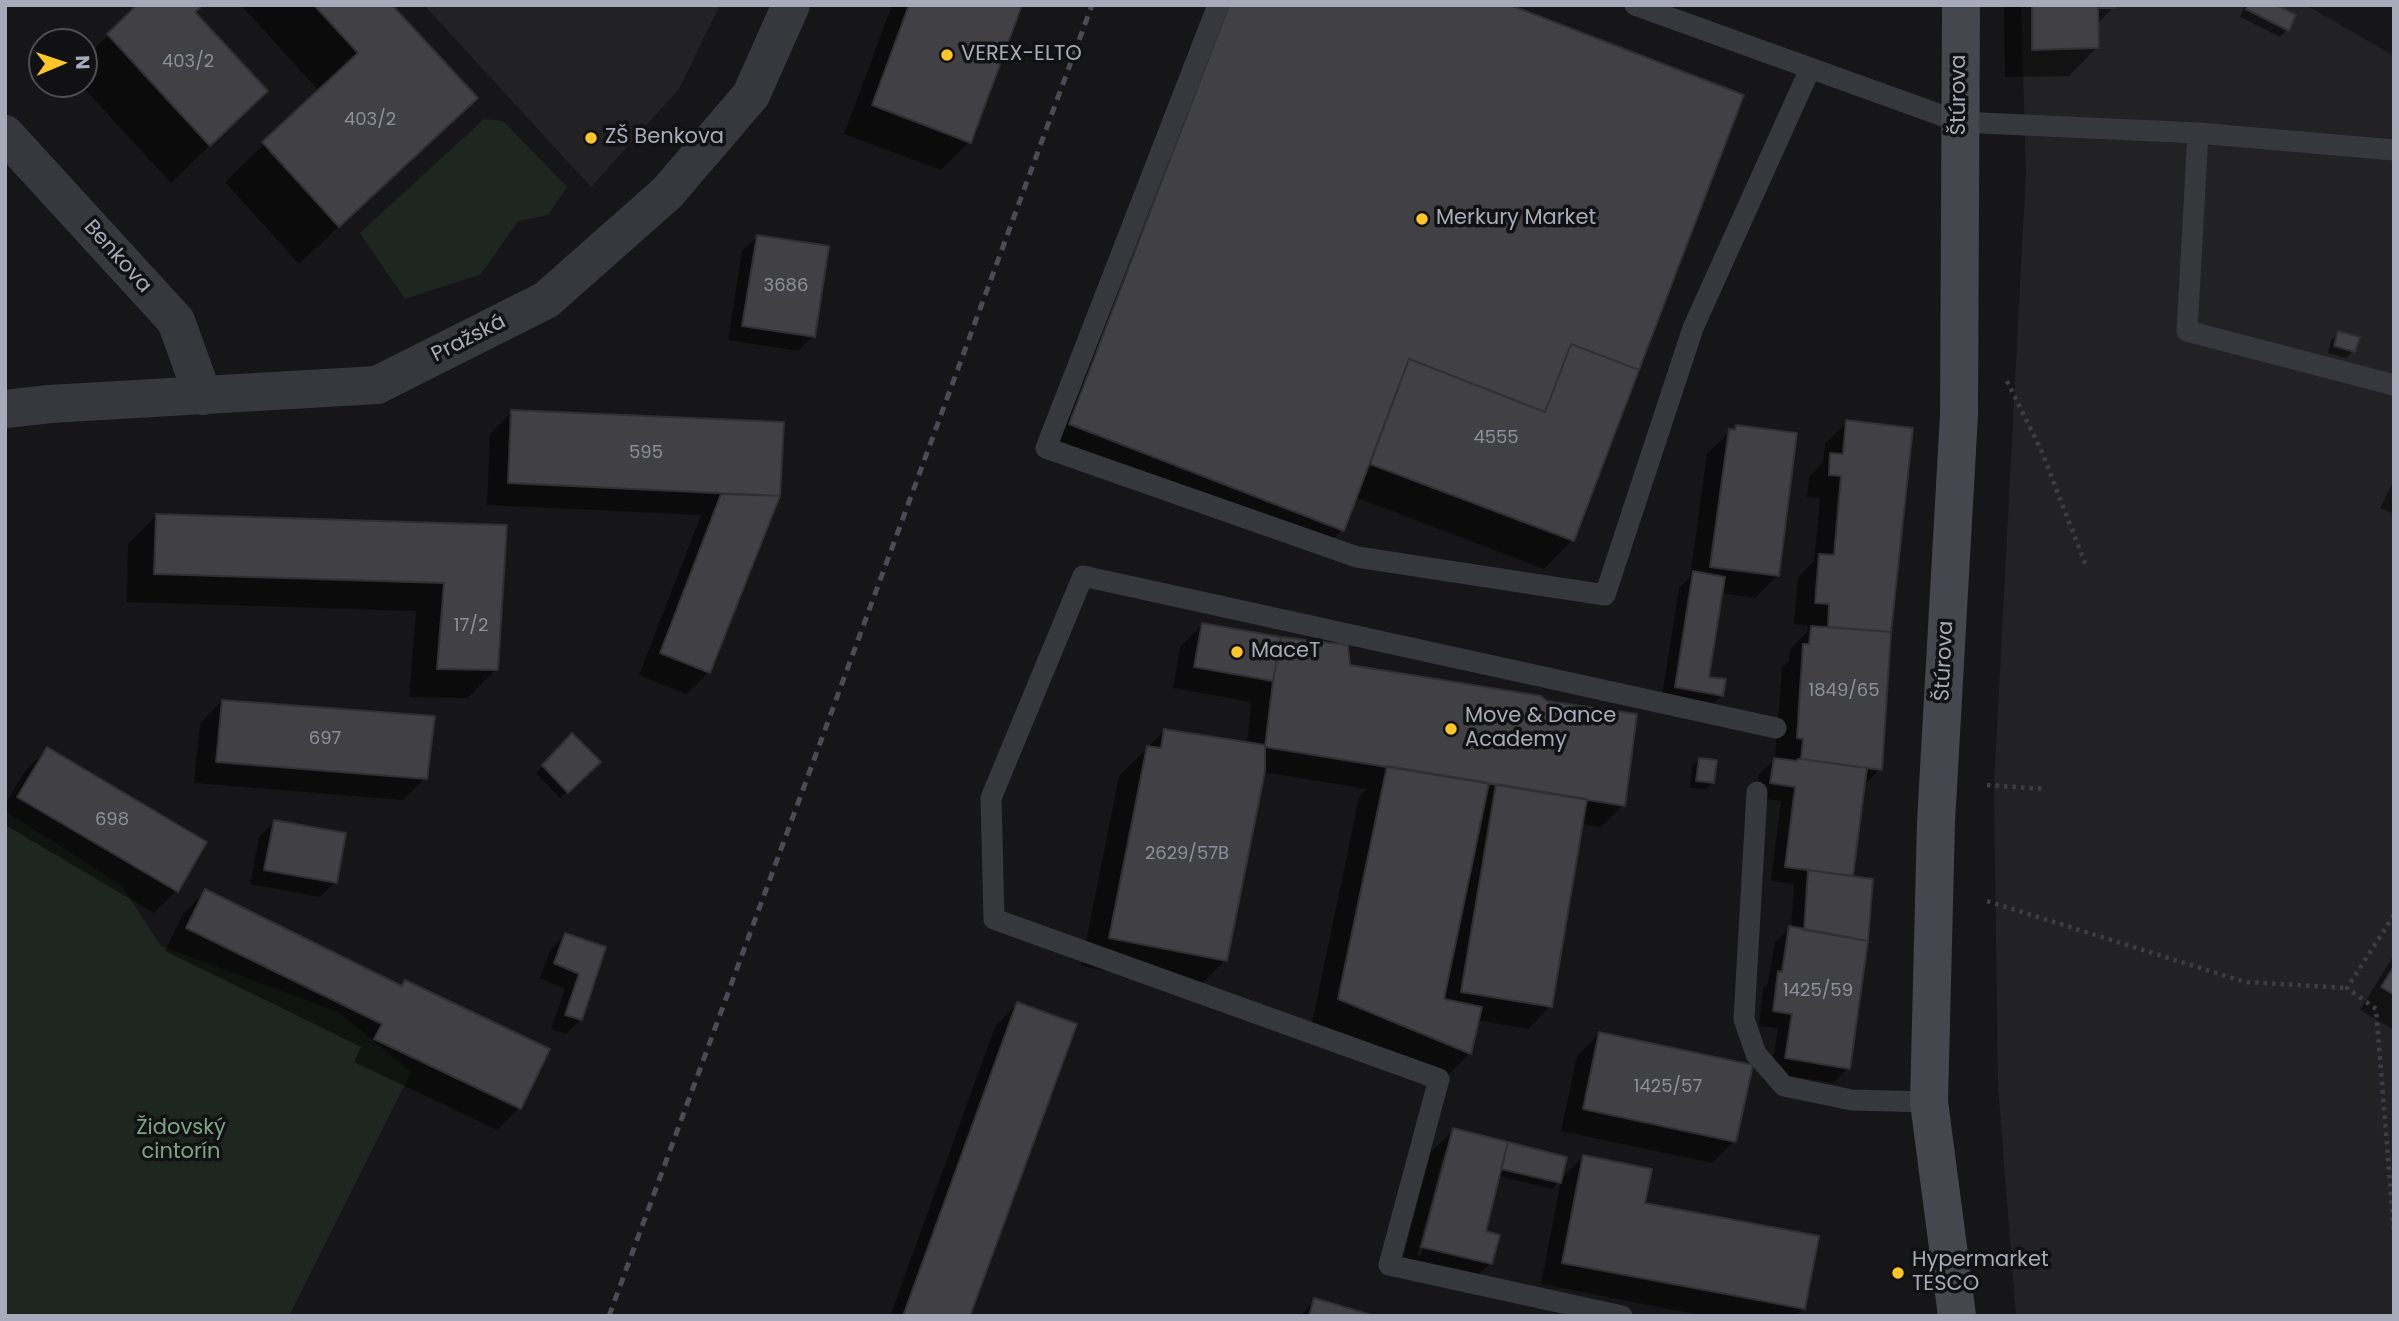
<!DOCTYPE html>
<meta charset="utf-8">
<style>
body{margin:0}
#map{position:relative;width:2399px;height:1321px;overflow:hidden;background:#161618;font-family:Poppins,sans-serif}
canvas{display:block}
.frame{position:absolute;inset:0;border:7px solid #a7abb9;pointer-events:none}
.north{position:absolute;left:28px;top:28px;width:70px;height:70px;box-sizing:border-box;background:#111113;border:2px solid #4d4f55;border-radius:50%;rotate:88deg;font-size:19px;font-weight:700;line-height:28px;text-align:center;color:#a7abb9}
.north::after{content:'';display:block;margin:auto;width:24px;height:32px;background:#ffc627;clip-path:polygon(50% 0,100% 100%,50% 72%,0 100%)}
</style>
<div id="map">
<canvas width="2399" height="1321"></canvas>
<div class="frame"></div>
<div class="north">N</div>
</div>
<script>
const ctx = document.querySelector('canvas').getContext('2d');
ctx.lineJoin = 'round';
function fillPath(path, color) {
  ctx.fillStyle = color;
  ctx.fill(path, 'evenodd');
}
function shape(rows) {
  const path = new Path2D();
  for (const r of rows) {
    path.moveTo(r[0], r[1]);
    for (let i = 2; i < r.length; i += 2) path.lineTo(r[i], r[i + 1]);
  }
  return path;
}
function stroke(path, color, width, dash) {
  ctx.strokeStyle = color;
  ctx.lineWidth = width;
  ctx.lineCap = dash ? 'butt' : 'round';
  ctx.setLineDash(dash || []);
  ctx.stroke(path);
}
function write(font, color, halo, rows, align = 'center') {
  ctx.font = font + ' Poppins,sans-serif';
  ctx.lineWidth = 7;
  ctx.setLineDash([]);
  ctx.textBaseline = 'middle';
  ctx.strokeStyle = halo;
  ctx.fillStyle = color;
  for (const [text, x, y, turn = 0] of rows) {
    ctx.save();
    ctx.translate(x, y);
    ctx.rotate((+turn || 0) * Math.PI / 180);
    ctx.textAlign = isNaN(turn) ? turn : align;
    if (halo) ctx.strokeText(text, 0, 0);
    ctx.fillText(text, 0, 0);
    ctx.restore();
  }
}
fillPath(shape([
 [424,5,720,5,679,89,591,187],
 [2021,5,2306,5,2394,56,2394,1316,2016,1316,1998,1085,1994,786,2026,171]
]), '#222225');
fillPath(shape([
 [484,119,503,121,567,187,548,215,518,221,481,274,405,299,360,233],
 [5,811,121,885,161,946,338,1012,411,1072,289,1316,5,1316]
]), '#1e271f');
fillPath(shape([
 [241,5,390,5,476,98,299,264,225,182,319,91],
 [892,5,1020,5,969,142,941,170,844,134],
 [1221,5,1505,5,1572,540,1544,569,1355,497,1342,530,1327,545,1055,439],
 [2004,5,2114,5,2114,7,2097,24,2097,47,2069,76,2005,77],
 [2245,5,2273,5,2287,30,2280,37,2240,17],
 [108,35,266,91,171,183,80,84,84,84,84,59],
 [757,237,813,336,798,351,728,340,742,251],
 [2338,333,2353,351,2346,358,2328,353,2331,340],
 [512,412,778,496,709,672,686,694,639,675,701,515,487,505,490,434],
 [1847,422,1911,430,1890,632,1880,769,1863,786,1851,878,1848,1068,1833,1083,1771,1073,1778,1028,1759,1026,1763,988,1768,983,1775,942,1791,928,1794,884,1771,881,1781,801,1756,798,1759,775,1775,759,1782,668,1789,661,1790,650,1807,632,1808,626,1794,624,1798,578,1814,561,1820,498,1807,497,1809,477,1823,463,1825,444],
 [1736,427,1777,576,1755,598,1721,593,1707,678,1722,695,1707,710,1661,702,1679,588,1690,577,1707,453],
 [2394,480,2394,514,2380,508],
 [156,516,505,527,496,669,468,698,409,697,416,611,127,602,128,544],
 [1202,625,1349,666,1623,805,1601,827,1581,824,1550,1006,1528,1029,1477,1020,1470,1053,1441,1082,1311,1028,1359,797,1367,789,1263,772,1225,960,1197,989,1081,966,1119,776,1164,731,1247,744,1251,702,1173,688,1180,647],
 [222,701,425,778,403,800,194,783,200,724],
 [572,736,592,769,560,798,536,773],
 [47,749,205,843,176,891,154,913,5,825,5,804,25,771],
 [1699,759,1713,782,1706,789,1690,788,1692,767],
 [274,822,335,882,320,897,250,884,259,837],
 [205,892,400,987,405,982,519,1108,497,1130,354,1062,361,1047,165,951,183,914],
 [565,935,604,948,581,1019,566,1034,551,1029,565,989,540,978,550,950],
 [2394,955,2394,1030,2360,1010],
 [1017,1004,968,1316,890,1316,995,1027],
 [1599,1034,1734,1141,1712,1163,1561,1131,1577,1056],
 [1454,1130,1559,1181,1583,1157,1643,1204,1803,1308,1796,1316,1705,1316,1541,1284,1561,1180,1552,1189,1498,1176,1484,1232,1491,1263,1468,1285,1400,1269,1431,1152],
 [1444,1153,1448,1153,1421,1256,1417,1255],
 [1315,1300,1368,1316,1300,1316]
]), '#0007');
const building = shape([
 [137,5,203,5,195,12,268,91,210,146,107,34,137,5],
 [314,5,392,5,478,98,339,227,262,142,358,53,314,5],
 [909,5,1022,5,971,143,872,105,909,5],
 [1229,5,1510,5,1744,95,1639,370,1571,344,1545,412,1409,359,1344,531,1069,424,1229,5],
 [2032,5,2115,5,2115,8,2098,8,2099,48,2032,50,2032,5],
 [2248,5,2277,5,2296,15,2289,31,2246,9,2248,5],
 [757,235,829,246,815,337,742,326,757,235],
 [2338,331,2360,337,2355,352,2334,346,2338,331],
 [1571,344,1639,370,1574,541,1370,464,1409,359,1545,412,1571,344],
 [511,410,784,422,780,496,508,483,511,410],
 [1846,420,1913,428,1891,632,1828,627,1829,604,1815,603,1819,554,1834,555,1841,476,1829,475,1830,453,1843,454,1846,420],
 [1736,425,1797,433,1779,576,1710,567,1729,429,1735,430,1736,425],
 [721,494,780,496,710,673,660,653,721,494],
 [156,514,507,525,498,670,437,669,444,583,154,574,156,514],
 [1693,571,1725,577,1709,677,1726,679,1723,696,1675,687,1693,571],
 [1202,623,1281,637,1273,681,1194,667,1202,623],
 [1811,626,1891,632,1882,770,1801,759,1803,739,1797,738,1803,644,1809,644,1811,626],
 [1281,637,1348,645,1350,665,1541,696,1547,701,1637,714,1625,806,1265,747,1273,681,1281,637],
 [222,700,435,716,427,779,216,762,222,700],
 [1164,729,1265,745,1265,771,1227,961,1109,938,1147,746,1161,748,1164,729],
 [572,733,601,762,568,793,542,765,572,733],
 [47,747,207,842,178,892,17,797,47,747],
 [1699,758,1717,760,1714,783,1696,781,1699,758],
 [1774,758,1797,761,1798,759,1801,759,1867,768,1853,876,1785,867,1795,787,1770,783,1774,758],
 [1387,766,1489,783,1444,999,1482,1007,1471,1054,1338,999,1387,766],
 [1496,784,1587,799,1552,1007,1461,992,1496,784],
 [274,820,346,833,337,883,264,870,274,820],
 [1808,870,1873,879,1868,941,1804,930,1808,870],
 [205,889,402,986,405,980,550,1049,521,1109,374,1039,382,1024,186,928,205,889],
 [1789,926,1868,941,1850,1069,1785,1058,1792,1014,1773,1011,1778,971,1782,972,1789,926],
 [565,933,606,947,582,1020,565,1015,579,974,554,963,565,933],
 [2394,966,2394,995,2381,987,2394,966],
 [1017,1002,1077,1024,970,1316,903,1316,1017,1002],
 [1599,1032,1753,1065,1736,1142,1583,1109,1599,1032],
 [1453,1128,1508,1142,1486,1231,1500,1235,1492,1264,1421,1247,1453,1128],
 [1508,1142,1567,1157,1561,1183,1501,1169,1508,1142],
 [1583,1155,1652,1169,1645,1203,1819,1236,1805,1309,1562,1263,1583,1155],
 [1314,1298,1375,1316,1309,1316,1314,1298]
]);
fillPath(building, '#404045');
stroke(building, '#303034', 2);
stroke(shape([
 [2007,381,2042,452,2086,566],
 [1987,785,2045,789],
 [1987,901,2245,982,2347,988],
 [2394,915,2347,988,2376,1009,2394,1232]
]), '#3d3e45', 4.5, [3.5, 5]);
stroke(shape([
 [1218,5,1046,448,1357,557,1605,595,1693,328,1810,69],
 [1635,5,1960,122,2198,133,2394,150],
 [2198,133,2187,331,2394,385],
 [1757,792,1744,1019,1756,1054,1784,1086,1852,1100,1929,1102],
 [1622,1316,1389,1265,1439,1079,994,919,991,798,1083,576,1776,728]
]), '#37373e', 21);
stroke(shape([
 [5,134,176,321,203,396],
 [5,409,50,404,377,385,546,300,667,193,751,95,791,5]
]), '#37373e', 38);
stroke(shape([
 [1957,1316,1929,1102,1936,822,1959,415,1961,5]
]), '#45464e', 38);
stroke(shape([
 [609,1316,1092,5]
]), '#4a4b53', 5, [9, 7]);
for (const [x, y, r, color] of [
 [947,55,7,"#ffc627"],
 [591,138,7,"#ffc627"],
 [1422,219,7,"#ffc627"],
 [1237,652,7,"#ffc627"],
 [1451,729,7,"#ffc627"],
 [1898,1273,7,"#ffc627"]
]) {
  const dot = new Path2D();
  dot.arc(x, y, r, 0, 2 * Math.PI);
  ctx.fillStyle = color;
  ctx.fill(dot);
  stroke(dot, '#111113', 2.5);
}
write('18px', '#8d909c', null, [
 ["403/2",188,62],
 ["403/2",370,120],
 ["3686",786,286],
 ["4555",1496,438],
 ["595",646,453],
 ["17/2",471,626],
 ["1849/65",1844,691],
 ["697",325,739],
 ["698",112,820],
 ["2629/57B",1187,854],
 ["1425/59",1818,991],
 ["1425/57",1668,1087]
]);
write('21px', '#a7abb9', '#111113', [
 ["VEREX-ELTO",961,55],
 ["ZŠ Benkova",605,138],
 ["Merkury Market",1436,219],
 ["MaceT",1251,652],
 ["Move & Dance",1465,717],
 ["Academy",1465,741],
 ["Hypermarket",1912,1261],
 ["TESCO",1912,1285]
], 'left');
write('21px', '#a7abb9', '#111113', [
 ["Štúrova",1960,95,-90],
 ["Benkova",117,257,48],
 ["Pražská",469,339,-27],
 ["Štúrova",1945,661,-87]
]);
write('21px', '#7ca682', '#111113', [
 ["Židovský",181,1129],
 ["cintorín",181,1153]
]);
</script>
